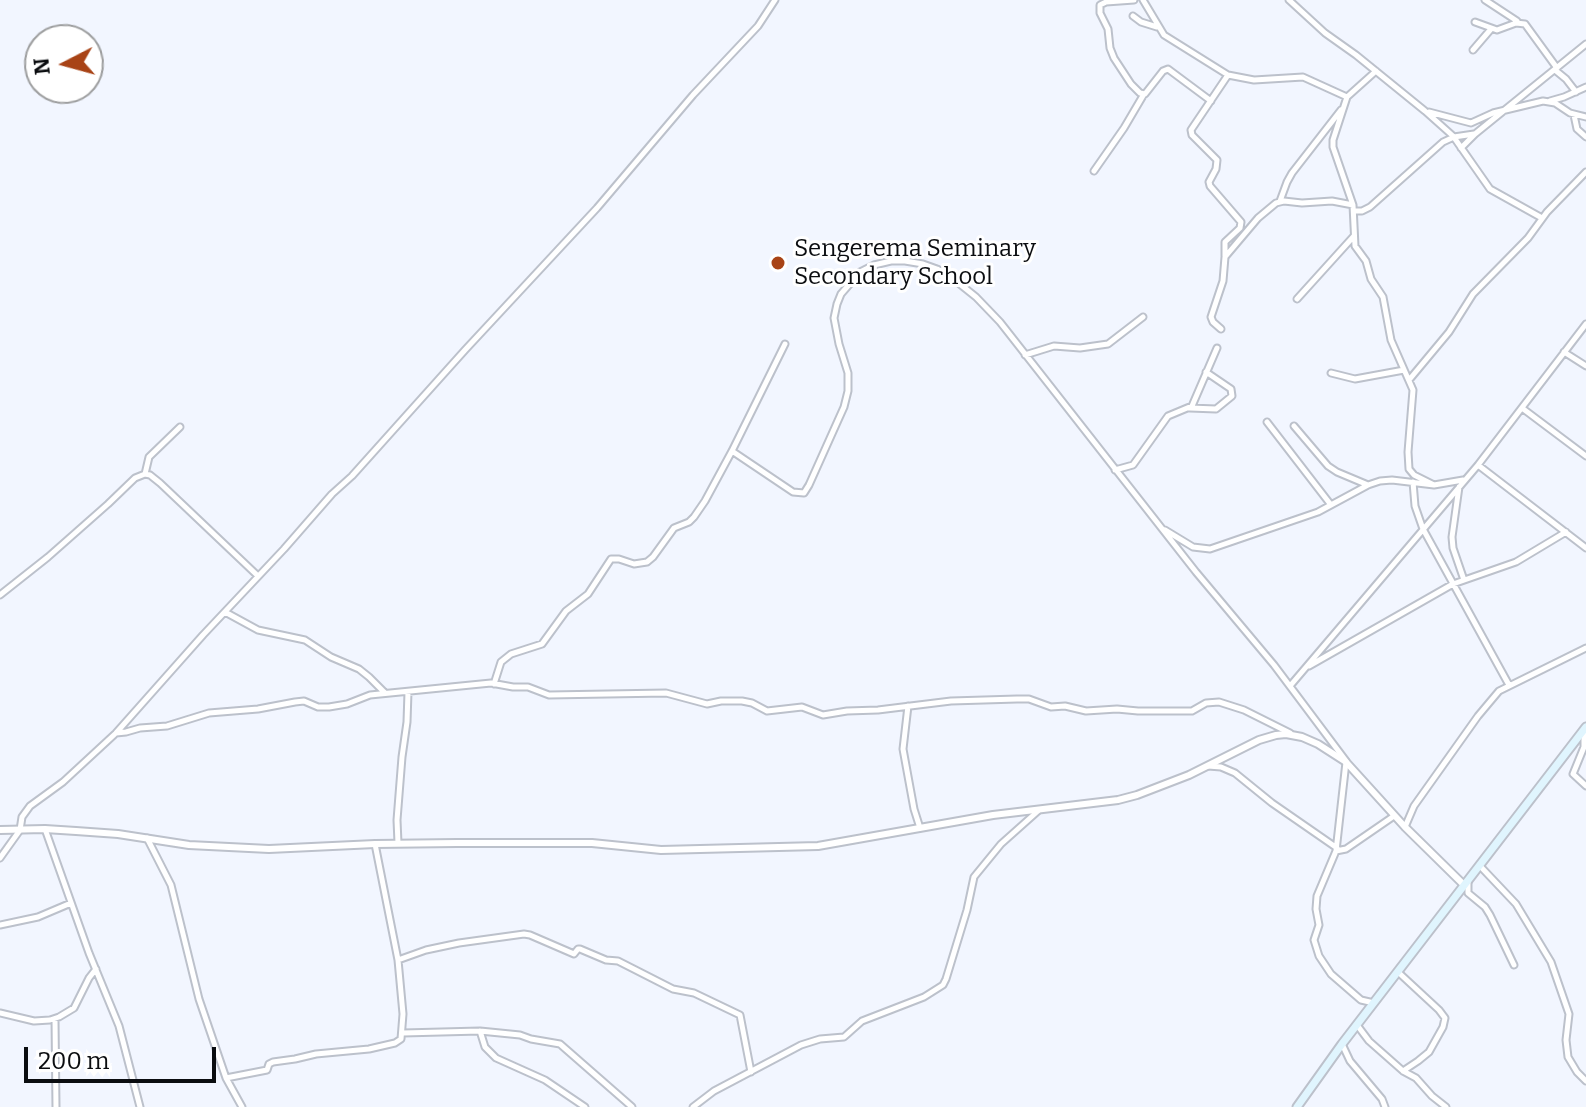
<!DOCTYPE html>
<style>
body{margin:0}
#map{position:relative;width:1586px;height:1107px;overflow:hidden;background:#f2f6ff;font-family:Bitter,serif}
canvas{display:block}
.north{position:absolute;left:24px;top:24px;width:80px;height:80px;box-sizing:border-box;background:#fff;border:2px solid #9d9e9f;border-radius:50%;rotate:264deg;font-size:22px;font-weight:700;line-height:32px;text-align:center;color:#0b0d10}
.north::after{content:'';display:block;margin:auto;width:28px;height:36px;background:#a84316;clip-path:polygon(50% 0,100% 100%,50% 72%,0 100%)}
.scale{position:absolute;left:24px;top:1047px;width:192px;height:36px;box-sizing:border-box;border:4px solid #0b0d10;border-top:0;padding-left:10px;font-size:24px;line-height:28px;white-space:nowrap;color:#0b0d10;-webkit-text-stroke:6px #fff;paint-order:stroke}
</style>
<div id="map">
<canvas width="1586" height="1107"></canvas>
<div class="north">N</div>
<div class="scale">200 m</div>
</div>
<script>
const ctx = document.querySelector('canvas').getContext('2d');
ctx.lineJoin = 'round';
function shape(rows) {
  const path = new Path2D();
  for (const r of rows) {
    path.moveTo(r[0], r[1]);
    for (let i = 2; i < r.length; i += 2) path.lineTo(r[i], r[i + 1]);
  }
  return path;
}
function stroke(path, color, width, dash) {
  ctx.strokeStyle = color;
  ctx.lineWidth = width;
  ctx.lineCap = dash ? 'butt' : 'round';
  ctx.setLineDash(dash || []);
  ctx.stroke(path);
}
function write(font, color, halo, rows, align = 'center') {
  ctx.font = font + ' Bitter,serif';
  ctx.lineWidth = 6;
  ctx.setLineDash([]);
  ctx.textBaseline = 'middle';
  ctx.strokeStyle = halo;
  ctx.fillStyle = color;
  for (const [text, x, y, turn = 0] of rows) {
    ctx.save();
    ctx.translate(x, y);
    ctx.rotate((+turn || 0) * Math.PI / 180);
    ctx.textAlign = isNaN(turn) ? turn : align;
    if (halo) ctx.strokeText(text, 0, 0);
    ctx.fillText(text, 0, 0);
    ctx.restore();
  }
}
const minor = shape([
 [1134,0,1106,2,1100,5,1100,13,1108,29,1110,48,1114,58,1131,84,1140,93,1145,94,1163,71,1168,69,1211,101],
 [1143,0,1164,35,1228,75,1254,80,1303,77,1347,97],
 [1289,0,1325,33,1356,55,1425,111,1453,136,1490,189,1542,218],
 [1485,0,1517,21],
 [1133,16,1141,22,1157,27],
 [1475,22,1497,30,1516,23,1525,24,1557,68],
 [1473,50,1491,29],
 [1555,70,1566,79,1576,92],
 [1376,71,1347,97,1333,140,1333,147,1353,205,1355,246,1366,261,1371,279,1383,297,1391,340,1413,390,1408,452,1409,469,1414,475,1434,485],
 [1550,101,1564,97,1586,87],
 [1429,112,1471,123,1493,113,1543,101,1555,103,1570,113,1586,117],
 [1574,115,1577,129,1586,137],
 [1461,148,1475,134,1586,44],
 [1094,171,1124,128,1144,94],
 [1280,201,1287,182,1292,173,1341,110],
 [1354,211,1362,211,1370,207,1443,142,1454,137,1474,134],
 [1225,256,1225,242,1240,228,1241,222,1210,186,1209,182,1216,169,1217,160,1192,135,1191,130,1228,75],
 [1297,299,1354,236],
 [1221,329,1213,322,1211,317,1223,281,1225,257,1258,218,1276,203,1284,201,1302,203,1332,201,1353,205],
 [1564,352,1586,366],
 [1025,355,1054,346,1080,348,1108,344,1143,317],
 [1331,373,1355,379,1404,370],
 [1409,380,1449,332,1473,294,1528,238,1547,212,1586,172],
 [1190,408,1216,409,1232,396,1231,389,1206,372],
 [1522,408,1586,456],
 [1267,422,1331,505],
 [1294,426,1328,466,1337,472,1368,485],
 [732,451,793,492,804,493,809,485,844,407,848,391,848,373,839,344,834,318,837,304,841,294,860,272,874,265,891,261,905,261,923,264,937,269,951,277,976,297,1000,322,1196,572,1274,665,1346,761],
 [1478,465,1586,548],
 [1115,470,1133,465,1168,416,1192,406,1217,348],
 [145,474,149,457,180,427],
 [1413,482,1415,506,1423,529,1509,685],
 [1459,487,1452,537,1453,548,1464,580],
 [1165,530,1193,547,1210,549,1318,512,1368,485,1380,481,1392,480,1434,485,1463,480],
 [0,595,48,557,108,504,135,478,145,474,150,475,160,483,258,576],
 [225,612,258,630,305,640,331,657,359,669,369,677,385,693],
 [1309,666,1453,584,1516,562,1566,532],
 [494,684,501,662,511,654,542,644,566,611,588,594,611,559,619,559,634,564,647,562,653,557,674,528,689,522,694,517,705,501,732,451,785,344],
 [1290,686,1478,465,1586,324],
 [908,706,903,749,914,809,920,828],
 [1584,731,1584,747,1573,774,1586,786],
 [116,733,126,732,140,728,167,726,209,713,258,709,295,702,304,701,318,707,329,707,347,704,370,695,491,683,513,687,528,687,549,695,666,693,707,704,721,701,742,701,752,703,767,711,802,707,823,715,847,711,878,710,951,701,1017,699,1029,699,1051,707,1065,706,1086,711,1117,709,1138,711,1192,711,1206,703,1219,702,1244,710,1290,733],
 [1346,762,1336,851,1317,896,1316,909,1319,925,1314,940,1319,956,1331,974,1361,1000,1374,1003],
 [1208,766,1221,767,1235,773,1272,803,1337,848],
 [1405,827,1414,806,1478,716,1499,691,1586,648],
 [45,829,89,953,119,1026,140,1107],
 [147,838,171,885,199,999,226,1078,242,1107],
 [398,843,397,820,402,757,407,722,408,692],
 [1336,851,1346,849,1394,816],
 [0,858,20,830,22,817,30,806,63,782,116,733,203,635,284,549,332,494,352,476,465,350,597,208,693,95,758,26,775,0],
 [1480,866,1516,904,1551,962,1569,1014,1566,1040,1568,1057,1577,1072,1586,1081],
 [1468,881,1468,893,1485,907,1490,915,1514,965],
 [0,925,38,917,71,903],
 [398,960,426,950,459,943,524,934,530,935,574,954,578,949,580,949,606,960,618,961,673,989,694,993,740,1015,751,1072],
 [1398,972,1439,1010,1445,1018,1443,1027,1429,1052,1418,1061,1403,1071],
 [0,1013,34,1021,50,1020,59,1017,74,1008,89,978,96,969],
 [55,1019,56,1107],
 [1357,1025,1369,1041,1403,1071,1416,1078,1432,1096,1446,1107],
 [480,1031,485,1047,496,1058,545,1080,585,1107],
 [403,1033,480,1031,520,1035,531,1039,560,1044,632,1107],
 [1342,1044,1350,1061,1382,1099,1385,1107],
 [226,1078,267,1070,269,1064,273,1062,295,1059,316,1054,369,1049,395,1043,401,1039,403,1014,398,960,375,844],
 [693,1107,714,1091,801,1045,820,1039,844,1037,862,1021,924,997,943,985,946,979,967,910,974,877,1001,844,1038,811]
]);
const tertiary = shape([
 [0,830,45,829,76,831,118,834,189,845,269,849,375,844,457,843,592,843,661,850,818,846,993,815,1118,800,1137,795,1189,775,1259,740,1276,735,1286,734,1302,737,1318,744,1346,762,1405,827,1464,885]
]);
const secondary = shape([
 [1297,1107,1342,1044,1586,727]
]);
stroke(minor, '#bcc1cb', 9);
stroke(tertiary, '#bcc1cb', 10);
stroke(secondary, '#bcc1cb', 11);
stroke(minor, '#fff', 5);
stroke(tertiary, '#fff', 6);
stroke(secondary, '#e0f5fe', 7);
for (const [x, y, r, color] of [
 [778,263,8,"#a84316"]
]) {
  const dot = new Path2D();
  dot.arc(x, y, r, 0, 2 * Math.PI);
  ctx.fillStyle = color;
  ctx.fill(dot);
  stroke(dot, '#fff', 3);
}
write('24px', '#0b0d10', '#fff', [
 ["Sengerema Seminary",794,249],
 ["Secondary School",794,277]
], 'left');
</script>
